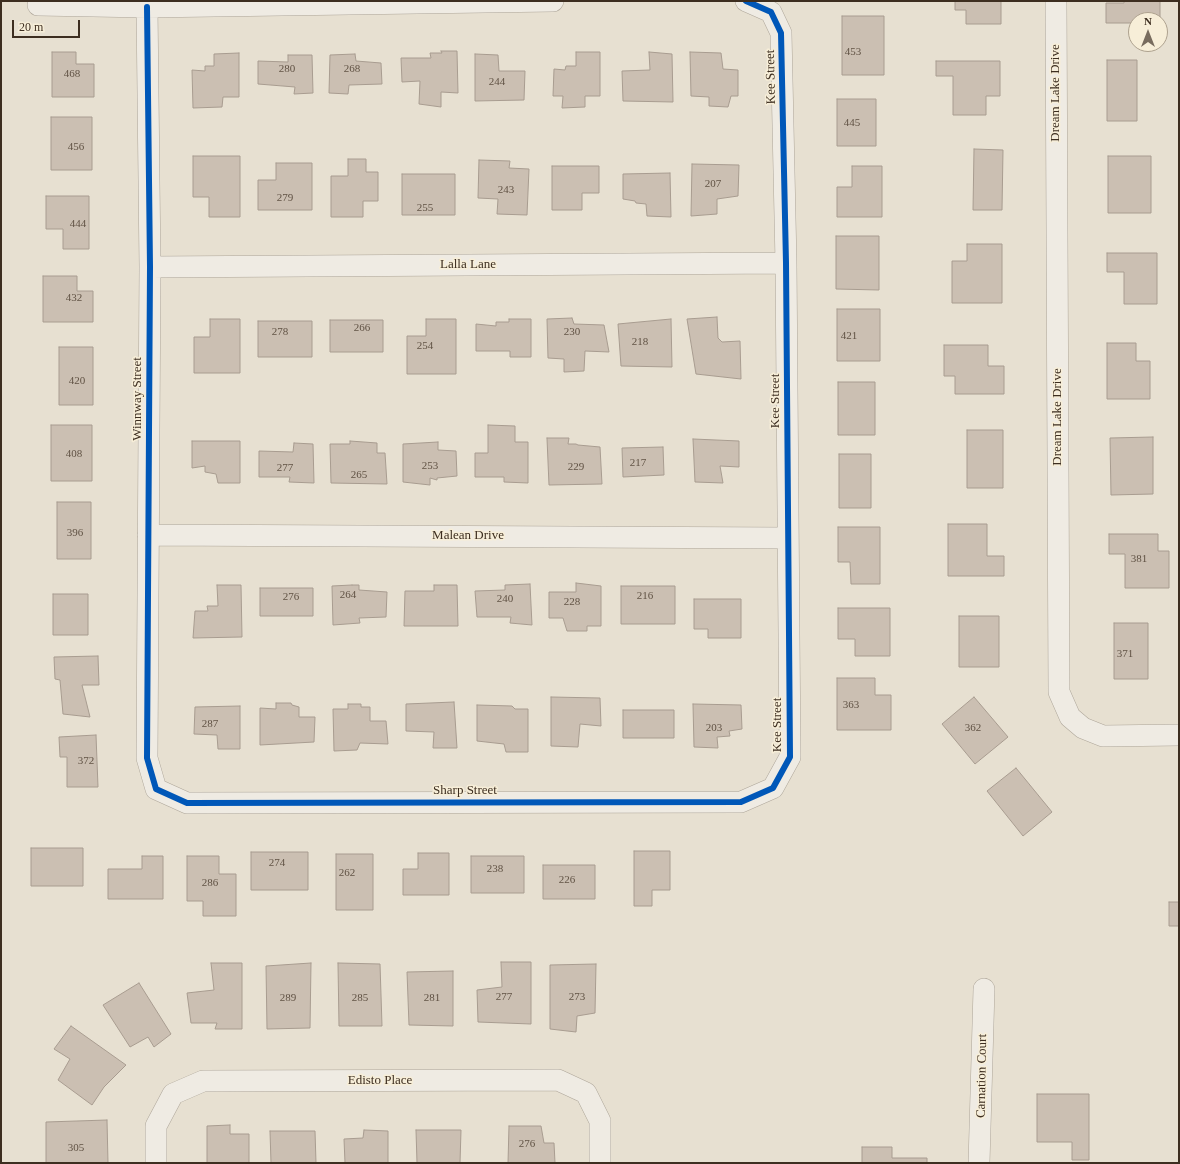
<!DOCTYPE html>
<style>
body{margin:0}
#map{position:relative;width:1180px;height:1164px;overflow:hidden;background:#e7e0d1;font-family:Georgia,serif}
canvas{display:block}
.frame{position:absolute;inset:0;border:2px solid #3d2e20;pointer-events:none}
.north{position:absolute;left:1128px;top:12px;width:40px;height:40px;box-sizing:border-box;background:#f7eed8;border:1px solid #ada18e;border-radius:50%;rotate:0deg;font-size:11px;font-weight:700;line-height:16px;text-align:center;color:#3d2e20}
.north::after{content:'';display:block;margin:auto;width:14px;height:18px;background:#786c5e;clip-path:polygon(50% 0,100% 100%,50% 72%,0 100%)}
.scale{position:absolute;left:12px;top:20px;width:68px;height:18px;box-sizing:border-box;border:2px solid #3d2e20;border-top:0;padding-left:5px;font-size:12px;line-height:14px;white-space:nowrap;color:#3d2e20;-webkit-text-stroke:3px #f7eed8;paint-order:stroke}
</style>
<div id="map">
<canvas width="1180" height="1164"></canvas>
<div class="frame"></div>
<div class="north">N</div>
<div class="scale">20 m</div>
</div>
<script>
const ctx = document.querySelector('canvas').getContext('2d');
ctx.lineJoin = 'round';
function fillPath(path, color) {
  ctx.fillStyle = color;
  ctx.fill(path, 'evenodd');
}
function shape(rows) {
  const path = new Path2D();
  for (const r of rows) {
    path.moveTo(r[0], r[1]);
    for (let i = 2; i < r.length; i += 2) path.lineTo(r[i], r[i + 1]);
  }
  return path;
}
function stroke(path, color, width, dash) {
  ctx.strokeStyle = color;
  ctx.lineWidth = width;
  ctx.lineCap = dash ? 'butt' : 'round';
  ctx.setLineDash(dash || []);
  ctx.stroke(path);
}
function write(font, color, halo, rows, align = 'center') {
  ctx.font = font + ' Georgia,serif';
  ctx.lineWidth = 3;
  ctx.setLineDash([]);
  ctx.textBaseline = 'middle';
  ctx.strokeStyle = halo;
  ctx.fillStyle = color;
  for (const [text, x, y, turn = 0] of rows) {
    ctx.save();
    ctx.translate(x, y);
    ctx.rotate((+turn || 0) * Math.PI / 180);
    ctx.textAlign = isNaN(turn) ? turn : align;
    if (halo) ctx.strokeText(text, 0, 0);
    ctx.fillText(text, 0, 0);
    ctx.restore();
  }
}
const building = shape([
 [955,1,1001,1,1001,24,966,24,966,10,955,10,955,1],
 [1124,1,1160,1,1160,22,1160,20,1136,20,1136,23,1106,23,1106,3,1124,3,1124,1],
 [842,16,884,16,884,75,842,75,842,16],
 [441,51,457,51,458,93,441,92,441,107,419,104,420,81,402,82,401,58,431,58,430,53,442,53,441,51],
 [52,52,76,52,76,64,94,64,94,97,52,97,52,52],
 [576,52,600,52,600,96,585,96,585,107,562,108,563,96,553,96,554,69,565,70,566,66,576,66,576,52],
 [649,52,672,54,673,102,623,101,622,71,650,70,649,52],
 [690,52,721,53,723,69,738,70,738,96,731,96,728,107,709,106,709,97,691,96,690,52],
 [239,53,239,97,223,97,222,107,193,108,192,70,205,71,205,66,214,66,214,54,239,53],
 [355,54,356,61,381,63,382,84,349,85,348,94,329,93,330,55,355,54],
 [475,54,498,55,499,71,525,71,524,100,475,101,475,54],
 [288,55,312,55,313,93,294,94,295,87,258,84,258,61,288,62,288,55],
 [1107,60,1137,60,1137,121,1107,121,1107,60],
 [936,61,1000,61,1000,96,986,96,986,115,953,115,953,76,936,76,936,61],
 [837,99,876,99,876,146,837,146,837,99],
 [51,117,92,117,92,170,51,170,51,117],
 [974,149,1003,150,1002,210,973,210,974,149],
 [193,156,240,156,240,217,209,217,209,197,193,197,193,156],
 [1108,156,1151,156,1151,213,1108,213,1108,156],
 [348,159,366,159,366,172,378,172,378,201,363,201,363,217,331,217,331,176,348,176,348,159],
 [479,160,510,161,509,168,529,169,527,215,497,214,498,199,478,198,479,160],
 [276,163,312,163,312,210,258,210,258,180,276,180,276,163],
 [692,164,739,165,738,196,717,199,717,214,691,216,692,164],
 [552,166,599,166,599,193,582,193,582,210,552,210,552,166],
 [852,166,882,166,882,217,837,217,837,187,852,187,852,166],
 [670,173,671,217,647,216,646,204,636,203,635,201,623,199,623,174,670,173],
 [402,174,455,174,455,215,402,215,402,174],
 [46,196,89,196,89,249,63,249,63,229,46,229,46,196],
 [836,236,879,236,879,290,836,289,836,236],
 [967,244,1002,244,1002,303,952,303,952,261,967,261,967,244],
 [1107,253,1157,253,1157,304,1124,304,1124,272,1107,272,1107,253],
 [43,276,77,276,77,291,93,291,93,322,43,322,43,276],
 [837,309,880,309,880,361,837,361,837,309],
 [717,317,718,338,722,342,740,341,741,379,696,374,687,319,717,317],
 [572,318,574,324,604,325,609,352,585,351,584,371,564,372,564,359,548,358,547,319,572,318],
 [210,319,240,319,240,373,194,373,194,337,210,337,210,319],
 [426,319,456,319,456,374,407,374,407,336,426,336,426,319],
 [509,319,531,319,531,357,510,357,510,351,476,351,476,324,496,326,496,322,509,322,509,319],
 [671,319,672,367,621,366,618,324,671,319],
 [330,320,383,320,383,352,330,352,330,320],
 [258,321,312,321,312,357,258,357,258,321],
 [1107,343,1136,343,1136,361,1150,361,1150,399,1107,399,1107,343],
 [944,345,988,345,988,366,1004,366,1004,394,955,394,955,376,944,376,944,345],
 [59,347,93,347,93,405,59,405,59,347],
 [838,382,875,382,875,435,838,435,838,382],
 [51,425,92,425,92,481,51,481,51,425],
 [488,425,515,426,515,442,528,442,528,483,504,482,504,477,475,477,475,453,488,453,488,425],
 [967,430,1003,430,1003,488,967,488,967,430],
 [1153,437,1153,494,1111,495,1110,438,1153,437],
 [547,438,569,438,568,444,576,444,578,445,600,447,602,484,549,485,547,438],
 [693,439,739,441,739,467,720,466,723,483,695,482,693,439],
 [192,441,240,441,240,483,218,483,216,474,205,472,205,466,192,468,192,441],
 [350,441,377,443,377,453,385,453,387,484,331,483,330,444,350,444,350,441],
 [438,442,438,450,456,451,457,476,437,478,437,480,430,478,430,485,403,482,403,444,438,442],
 [294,443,313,444,314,483,289,482,290,477,259,477,259,451,293,452,294,443],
 [663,447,664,475,623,477,622,448,663,447],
 [839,454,871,454,871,508,839,508,839,454],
 [57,502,91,502,91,559,57,559,57,502],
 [948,524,987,524,987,556,1004,556,1004,576,948,576,948,524],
 [838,527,880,527,880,584,851,584,850,562,838,562,838,527],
 [1109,534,1158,534,1158,551,1169,551,1169,588,1125,588,1125,554,1109,554,1109,534],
 [576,583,601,586,601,626,587,626,587,631,567,631,563,618,549,618,549,592,576,592,576,583],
 [530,584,532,625,510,623,511,617,477,617,475,591,505,590,505,585,530,584],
 [217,585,241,585,242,637,193,638,195,611,208,611,207,606,218,606,217,585],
 [352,585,359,585,359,590,387,592,386,617,359,618,360,623,333,625,332,586,352,585],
 [434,585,457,585,458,626,404,626,405,591,434,591,434,585],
 [621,586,675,586,675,624,621,624,621,586],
 [260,588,313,588,313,616,260,616,260,588],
 [53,594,88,594,88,635,53,635,53,594],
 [694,599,741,599,741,638,708,638,708,629,694,629,694,599],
 [838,608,890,608,890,656,855,656,855,639,838,639,838,608],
 [959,616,999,616,999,667,959,667,959,616],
 [1114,623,1148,623,1148,679,1114,679,1114,623],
 [98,656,99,685,82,685,90,717,63,714,60,680,55,679,54,657,98,656],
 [837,678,875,678,875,695,891,695,891,730,837,730,837,678],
 [551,697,600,698,601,726,580,724,578,747,551,746,551,697],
 [974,697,1008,737,975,764,942,724,974,697],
 [454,702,457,748,433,748,434,732,406,731,406,704,454,702],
 [276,703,291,703,292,705,299,707,299,717,315,717,314,742,260,745,260,708,276,709,276,703],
 [348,704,361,704,361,707,370,707,370,721,386,721,388,744,360,743,357,750,334,751,333,709,348,709,348,704],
 [693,704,741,705,742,729,729,731,730,736,717,737,718,748,694,747,693,704],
 [477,705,512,706,515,709,528,709,528,752,506,752,504,744,477,741,477,705],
 [240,706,240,749,218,749,217,735,194,734,195,707,240,706],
 [623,710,674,710,674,738,623,738,623,710],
 [96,735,98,787,67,787,67,757,60,757,59,737,96,735],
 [1016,768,1052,812,1023,836,987,791,1016,768],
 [31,848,83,848,83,886,31,886,31,848],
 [634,851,670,851,670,890,652,890,652,906,634,906,634,851],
 [251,852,308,852,308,890,251,890,251,852],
 [418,853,449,853,449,895,403,895,403,869,418,869,418,853],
 [336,854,373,854,373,910,336,910,336,854],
 [142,856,163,856,163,899,108,899,108,869,142,869,142,856],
 [187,856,219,856,219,874,236,874,236,916,203,916,203,901,187,901,187,856],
 [471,856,524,856,524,893,471,893,471,856],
 [543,865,595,865,595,899,543,899,543,865],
 [1169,902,1179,902,1179,926,1169,926,1169,902],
 [501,962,531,962,531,1024,478,1022,477,990,502,987,501,962],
 [211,963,242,963,242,1029,215,1029,217,1023,191,1023,187,993,214,990,211,963],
 [311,963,310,1028,267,1029,266,966,311,963],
 [338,963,380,964,382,1026,339,1026,338,963],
 [596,964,595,1013,577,1016,576,1032,550,1029,550,965,596,964],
 [453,971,453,1026,409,1025,407,972,453,971],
 [139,983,171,1034,154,1047,148,1037,130,1047,103,1005,139,983],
 [71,1026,126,1065,104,1087,92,1105,58,1080,70,1059,54,1049,71,1026],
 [1037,1094,1089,1094,1089,1160,1072,1160,1072,1142,1037,1142,1037,1094],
 [107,1120,108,1163,46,1163,46,1122,107,1120],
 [230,1125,230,1134,249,1134,249,1163,207,1163,207,1126,230,1125],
 [509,1126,541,1126,544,1143,554,1143,555,1163,508,1163,509,1126],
 [364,1130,388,1131,388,1163,345,1163,344,1139,363,1138,364,1130],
 [416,1130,461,1130,460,1163,417,1163,416,1130],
 [270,1131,315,1131,316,1163,271,1163,270,1131],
 [862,1147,892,1147,892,1158,927,1158,927,1163,862,1163,862,1147]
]);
fillPath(building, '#cbbfb2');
stroke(building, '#a89c90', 1);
const street = shape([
 [1056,1,1059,692,1070,717,1083,728,1103,736,1179,735],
 [38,5,147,7,553,1],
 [147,7,150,267,147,758,156,789,187,803,741,802,773,788,790,757,786,263,781,33,771,12,746,1],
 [150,267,786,263],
 [148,535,788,538],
 [156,1163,156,1126,173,1094,203,1081,558,1080,586,1093,600,1121,600,1163],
 [979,1163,984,989]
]);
stroke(street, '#ada599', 22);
stroke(street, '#efebe3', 21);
stroke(shape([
 [147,7,150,267,147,758,156,789,187,803,741,802,773,788,790,757,786,263,781,33,771,12,746,1]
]), '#0057b8', 6);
write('11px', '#605244', null, [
 ["453",853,52],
 ["280",287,69],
 ["268",352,69],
 ["468",72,74],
 ["244",497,82],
 ["445",852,123],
 ["456",76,147],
 ["207",713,184],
 ["243",506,190],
 ["279",285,198],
 ["255",425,208],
 ["444",78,224],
 ["432",74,298],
 ["266",362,328],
 ["278",280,332],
 ["230",572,332],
 ["421",849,336],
 ["218",640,342],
 ["254",425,346],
 ["420",77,381],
 ["408",74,454],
 ["217",638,463],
 ["253",430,466],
 ["229",576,467],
 ["277",285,468],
 ["265",359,475],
 ["396",75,533],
 ["381",1139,559],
 ["264",348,595],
 ["216",645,596],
 ["276",291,597],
 ["240",505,599],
 ["228",572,602],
 ["371",1125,654],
 ["363",851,705],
 ["287",210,724],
 ["203",714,728],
 ["362",973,728],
 ["372",86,761],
 ["274",277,863],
 ["238",495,869],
 ["262",347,873],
 ["226",567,880],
 ["286",210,883],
 ["277",504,997],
 ["273",577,997],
 ["289",288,998],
 ["285",360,998],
 ["281",432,998],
 ["276",527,1144],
 ["305",76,1148]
]);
write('13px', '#3d2e20', '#f7eed8', [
 ["Kee Street",771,77,-91],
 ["Dream Lake Drive",1056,93,-90],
 ["Lalla Lane",468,265],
 ["Winnway Street",138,399,-90],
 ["Kee Street",776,401,-90],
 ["Dream Lake Drive",1058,417,-90],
 ["Malean Drive",468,536],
 ["Kee Street",778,725,-90],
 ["Sharp Street",465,791],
 ["Carnation Court",982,1076,-89],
 ["Edisto Place",380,1081]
]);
</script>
